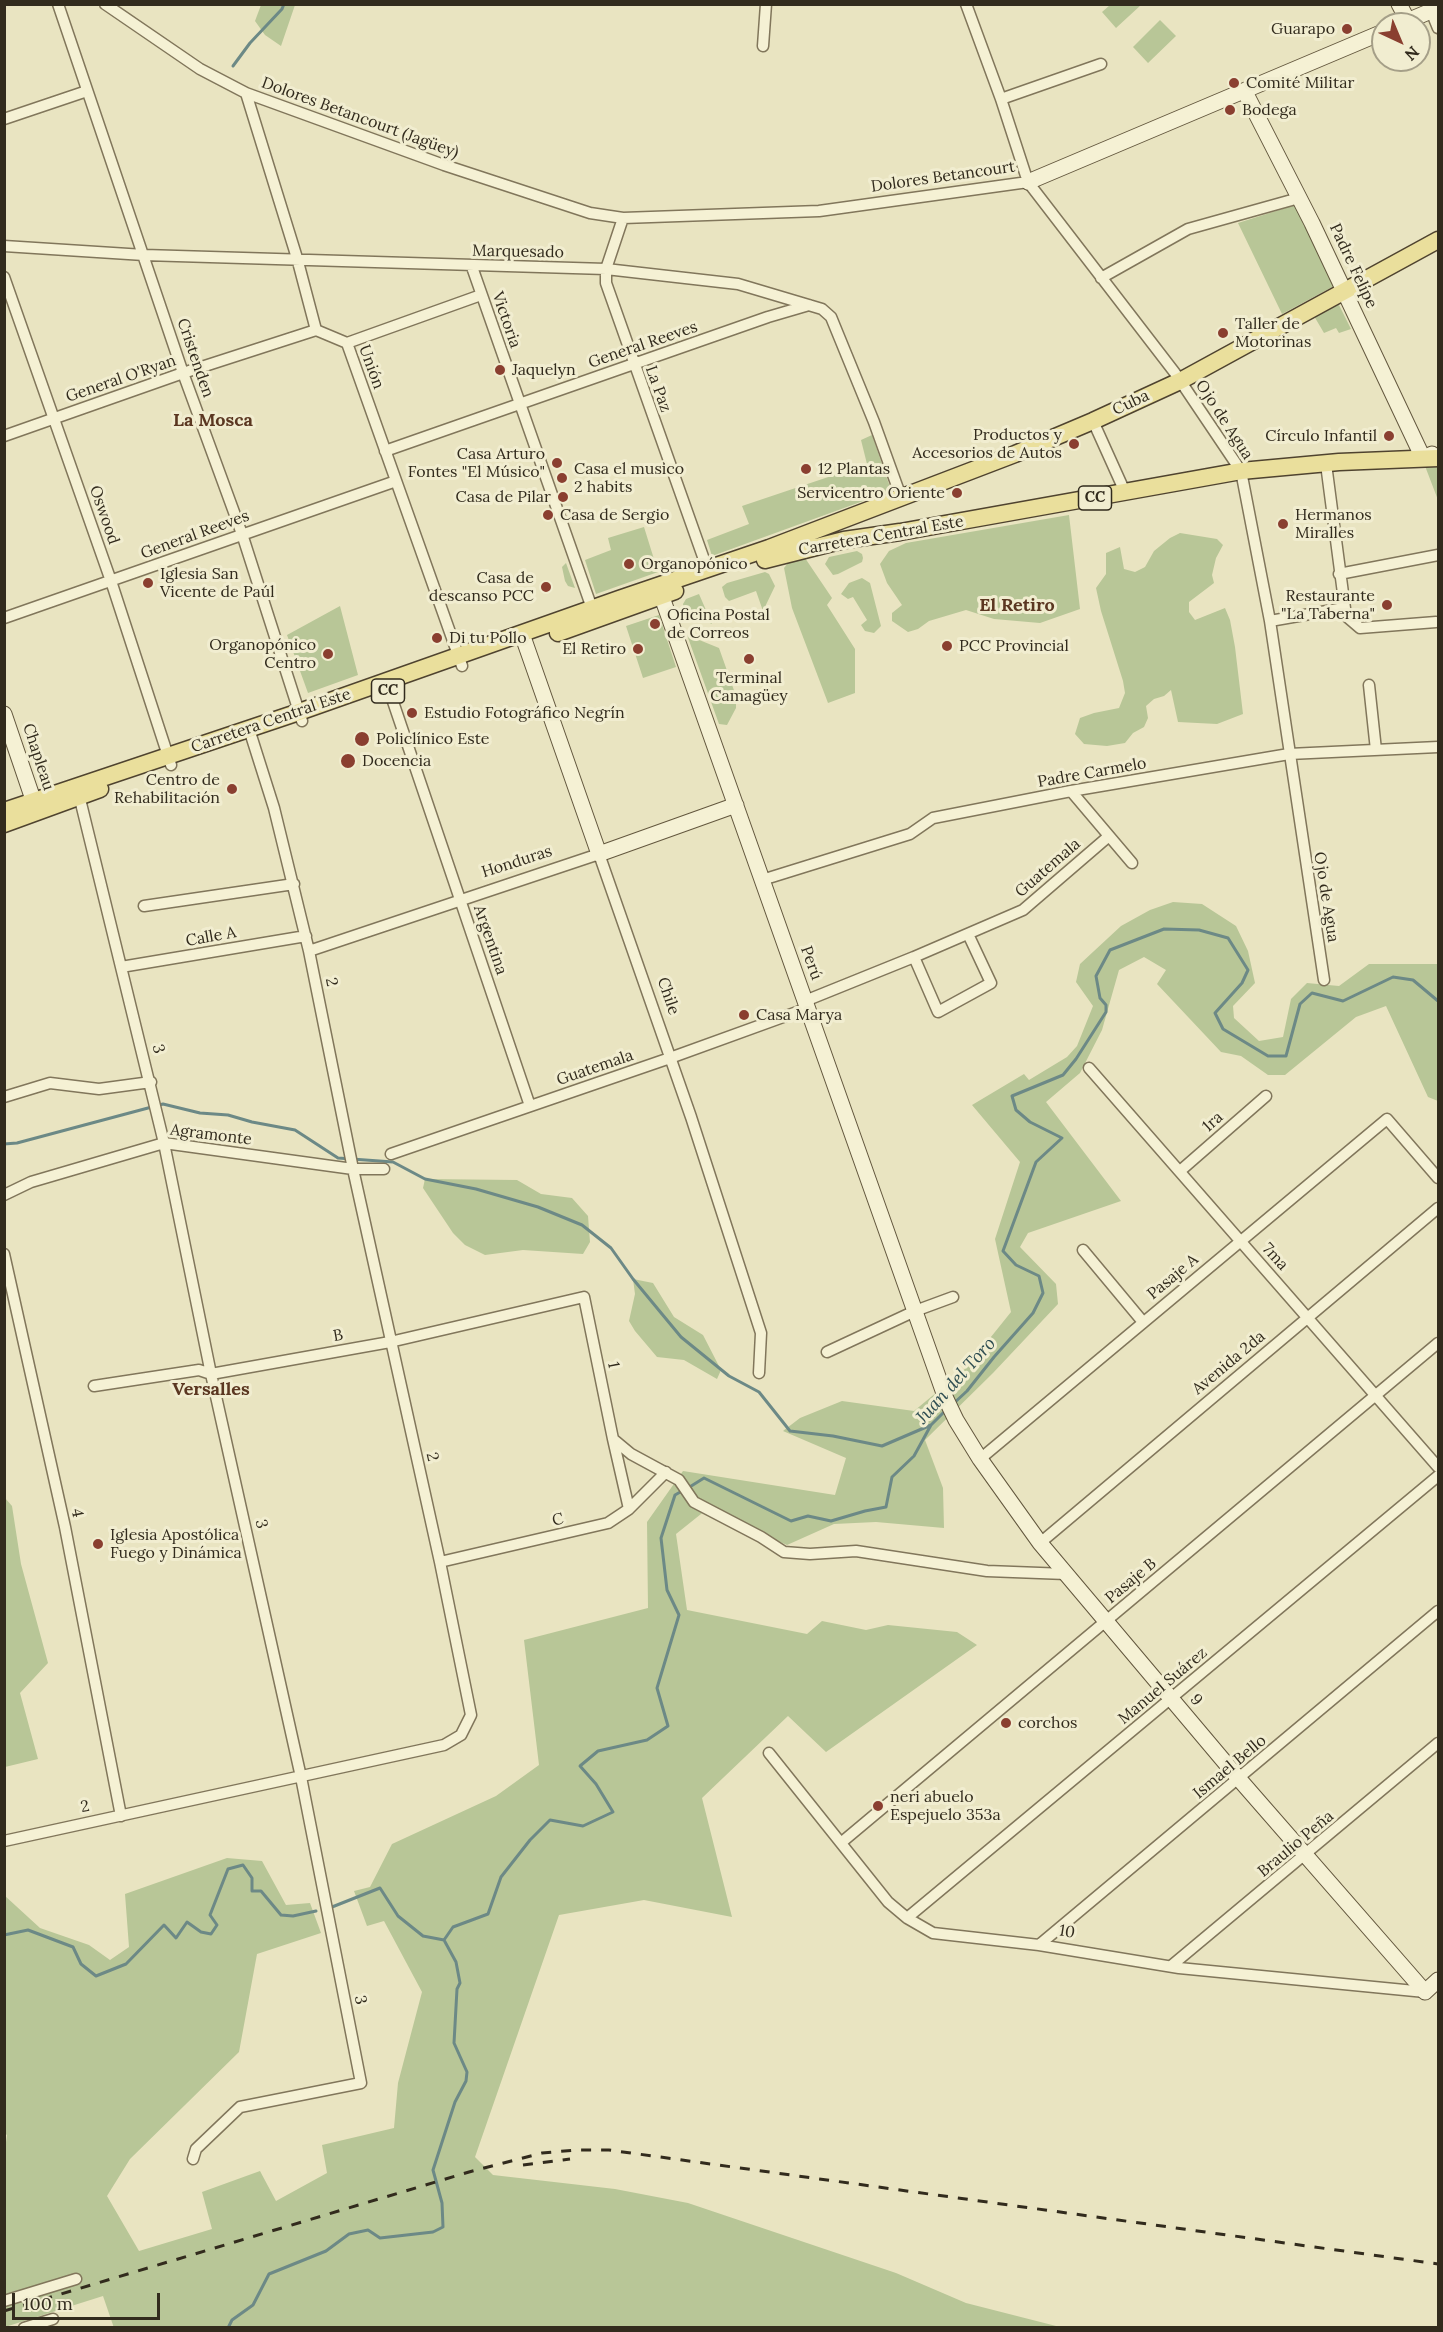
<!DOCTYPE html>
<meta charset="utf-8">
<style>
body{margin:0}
#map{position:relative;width:1443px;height:2332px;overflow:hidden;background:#e9e4c1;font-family:Lora,serif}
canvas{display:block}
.frame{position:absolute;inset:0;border:6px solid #322b1d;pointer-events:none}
.north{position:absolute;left:1371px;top:12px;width:60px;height:60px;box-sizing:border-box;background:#f1edd0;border:2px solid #a59f88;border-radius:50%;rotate:136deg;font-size:16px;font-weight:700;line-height:24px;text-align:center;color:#322b1d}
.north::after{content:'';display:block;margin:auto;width:21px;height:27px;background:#8a3f30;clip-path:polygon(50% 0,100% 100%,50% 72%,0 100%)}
.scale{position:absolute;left:12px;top:2293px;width:148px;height:27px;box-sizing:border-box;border:3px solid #322b1d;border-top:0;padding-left:8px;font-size:18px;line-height:21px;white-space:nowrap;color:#322b1d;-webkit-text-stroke:4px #f1edd0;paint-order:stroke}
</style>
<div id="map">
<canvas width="1443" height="2332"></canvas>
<div class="frame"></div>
<div class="north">N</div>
<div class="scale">100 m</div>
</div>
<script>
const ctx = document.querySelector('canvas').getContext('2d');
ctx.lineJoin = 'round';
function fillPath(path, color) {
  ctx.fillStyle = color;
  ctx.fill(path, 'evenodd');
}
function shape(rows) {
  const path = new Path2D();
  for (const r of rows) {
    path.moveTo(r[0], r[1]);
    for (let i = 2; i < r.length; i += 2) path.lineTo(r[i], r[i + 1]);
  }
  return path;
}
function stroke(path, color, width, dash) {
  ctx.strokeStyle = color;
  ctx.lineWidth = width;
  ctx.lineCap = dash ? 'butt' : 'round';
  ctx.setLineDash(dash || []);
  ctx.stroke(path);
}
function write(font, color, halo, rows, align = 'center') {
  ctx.font = font + ' Lora,serif';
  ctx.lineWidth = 6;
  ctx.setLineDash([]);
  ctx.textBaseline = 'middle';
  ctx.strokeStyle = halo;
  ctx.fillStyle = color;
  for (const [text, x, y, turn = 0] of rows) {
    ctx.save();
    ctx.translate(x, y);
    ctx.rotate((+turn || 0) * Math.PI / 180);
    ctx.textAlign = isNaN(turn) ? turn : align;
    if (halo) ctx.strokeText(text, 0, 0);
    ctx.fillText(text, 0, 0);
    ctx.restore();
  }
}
fillPath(shape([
 [261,5,295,5,281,46,265,35,255,21],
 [1110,5,1110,4,1141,5,1116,28,1102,12],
 [1160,20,1176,36,1148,63,1133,47],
 [1295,205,1336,285,1282,314,1238,223],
 [1338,303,1351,329,1339,333,1336,328,1324,333,1314,316],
 [872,435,890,487,888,492,712,556,707,540,749,524,742,506,867,464,861,440],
 [1425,466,1438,467,1438,500],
 [1069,515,1080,609,1040,623,994,619,966,610,929,621,918,629,908,632,892,621,892,613,902,605,887,583,880,564,889,551,906,543],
 [644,527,658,572,596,594,585,560,611,550,608,538],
 [1180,533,1217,539,1223,545,1216,558,1212,575,1214,583,1189,602,1189,612,1195,620,1225,608,1230,620,1235,647,1243,714,1217,724,1178,722,1171,690,1164,696,1154,699,1146,706,1148,718,1144,727,1133,733,1125,743,1107,746,1084,744,1075,734,1080,718,1094,713,1119,708,1125,693,1123,681,1101,611,1096,588,1106,574,1106,553,1120,547,1124,569,1135,572,1145,567,1154,551,1170,538],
 [857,551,862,554,863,558,862,562,838,574,833,575,825,564,829,557],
 [805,558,832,598,827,605,855,649,855,693,828,703,792,608,784,568,788,563],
 [566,563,575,588,568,586,565,581,562,567],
 [765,572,769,574,775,586,763,611,756,591,729,601,725,597,722,587,727,583],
 [862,578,870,583,881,626,874,633,865,631,861,625,867,620,853,597,848,599,841,594,849,583],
 [699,594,712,624,684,611,683,604,686,599],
 [340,606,358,675,308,693,287,635],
 [659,615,676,667,643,678,626,626],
 [687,635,719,648,736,696,736,708,727,725,719,724],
 [1173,902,1202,904,1236,926,1248,951,1255,983,1233,1006,1234,1018,1259,1041,1283,1037,1291,999,1307,983,1339,986,1369,964,1438,964,1438,1101,1428,1097,1386,1006,1356,1017,1285,1075,1268,1075,1241,1056,1221,1052,1157,984,1166,970,1144,957,1119,970,1102,1030,1080,1073,1046,1102,1121,1201,1028,1233,1020,1247,1056,1284,1058,1304,993,1373,925,1440,943,1488,944,1528,876,1522,834,1524,787,1545,706,1510,676,1534,687,1610,807,1634,822,1621,866,1630,888,1625,957,1632,977,1645,826,1752,788,1716,702,1798,732,1917,644,1900,559,1915,475,2157,493,2175,615,2189,688,2203,896,2273,966,2303,1060,2327,114,2328,103,2296,5,2327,4,2156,7,2135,4,2133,4,1895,40,1928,89,1945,110,1960,129,1947,125,1894,227,1858,262,1861,286,1905,310,1903,321,1933,257,1954,239,2052,130,2159,107,2196,139,2251,212,2229,202,2192,260,2171,276,2201,327,2173,322,2145,394,2128,398,2083,422,1992,384,1921,367,1926,354,1891,370,1887,392,1844,496,1796,539,1765,524,1640,648,1608,647,1522,683,1471,835,1495,846,1458,783,1431,800,1418,842,1401,914,1411,966,1368,1011,1312,995,1239,1020,1162,972,1105,1024,1074,1029,1080,1067,1057,1077,1046,1093,1006,1076,982,1080,964,1121,926,1150,910],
 [425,1179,517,1180,541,1194,572,1198,588,1216,590,1242,583,1254,523,1250,485,1255,465,1245,453,1233,423,1188],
 [633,1279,653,1283,674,1317,703,1335,721,1370,717,1379,684,1360,657,1357,635,1331,629,1321,635,1294],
 [5,1498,12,1506,21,1564,48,1663,20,1693,38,1759,5,1767]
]), '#b8c697');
stroke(shape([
 [233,66,250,43,282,9,284,4],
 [4,1144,17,1143,163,1104,200,1113,228,1115,252,1122,295,1130,338,1158,393,1162,425,1179,476,1189,538,1207,582,1225,611,1248,633,1279,681,1337,729,1376,759,1392,790,1431,833,1436,882,1446,931,1425],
 [953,1404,967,1391,994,1357,1033,1313,1043,1293,1039,1276,1016,1265,1003,1251,1036,1162,1062,1138,1030,1122,1016,1110,1012,1096,1063,1075,1076,1059,1106,1012,1106,1005,1100,998,1096,976,1110,950,1164,929,1199,930,1228,938,1248,970,1242,983,1215,1013,1223,1029,1268,1056,1286,1056,1300,1004,1312,993,1343,1001,1393,977,1413,980,1438,1001],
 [688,1488,704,1478,791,1521,808,1516,831,1521,865,1511,886,1507,892,1477,914,1456,931,1425,946,1410],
 [332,1907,380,1888,398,1916,423,1936,444,1940],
 [4,1935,28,1930,73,1947,81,1964,96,1976,126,1964,164,1925,176,1938,187,1922,201,1932,211,1934,217,1925,210,1915,228,1869,243,1865,252,1878,252,1891,261,1891,281,1915,293,1916,316,1911],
 [444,1940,453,1927,488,1914,501,1877,530,1840,550,1820,583,1826,613,1812,596,1784,580,1766,598,1751,647,1740,668,1726,657,1688,679,1615,667,1590,661,1538,675,1495,682,1491],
 [228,2328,232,2320,253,2305,269,2274,326,2251,349,2234,368,2230,380,2238,433,2232,443,2227,442,2203,433,2170,455,2102,466,2081,467,2072,454,2043,457,1989,460,1983,456,1962,444,1940]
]), '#6c8986', 3);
const street = shape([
 [58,4,183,373,242,534,302,721],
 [105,4,200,69,246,93,444,165,590,213,623,218,819,211,1028,182],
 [966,4,1001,99,1028,182,1175,373,1241,471,1270,621,1324,980],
 [1431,11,1438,28],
 [763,46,766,4],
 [246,93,297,258,316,330],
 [1001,99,1101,64],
 [4,119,87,91],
 [623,218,606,269,606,283,707,568],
 [4,246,144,255,606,269,738,284,822,309,831,317,874,422,901,497],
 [472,267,594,614],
 [4,277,111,581,171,765],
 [1101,278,1188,229,1299,198],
 [316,330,347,343,462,666],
 [347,343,481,295],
 [1093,421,1125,492],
 [4,436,183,373,316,330],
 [385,451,768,317,809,305],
 [1326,464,1346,616,1360,628,1436,622],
 [1339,574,1438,555],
 [4,618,396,481],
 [1270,621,1344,608],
 [386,681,530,1106],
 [1369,685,1376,750],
 [78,791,164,1143,211,1374,301,1777,361,2083,240,2107,196,2149,193,2159],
 [1071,791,1132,863],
 [762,880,910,834,933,818,1071,791,1289,754,1438,747],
 [144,906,294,884],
 [309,951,599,854,691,1117,761,1333,759,1373],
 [914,957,938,1012,991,983,968,934],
 [121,967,306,936],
 [805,1001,914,957,1023,910,1109,836],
 [1089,1068,1438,1467],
 [4,1097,50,1083,99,1089,151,1082],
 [391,1154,670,1058,808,1008],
 [1180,1171,1266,1096],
 [4,1195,31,1182,164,1143,353,1169,384,1169],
 [1083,1250,1143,1322],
 [4,1254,65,1527,121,1816],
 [827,1352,915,1311,953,1297],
 [94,1386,199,1370,211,1374,390,1342,584,1297,613,1439,631,1454,679,1480,694,1502,761,1537,784,1552,810,1554,856,1551,987,1571,1066,1574],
 [613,1439,629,1509],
 [980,1459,1387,1119,1438,1178],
 [1040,1543,1438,1208],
 [440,1562,608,1523,629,1509,666,1472],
 [769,1753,888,1902,907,1918,933,1933,1039,1945,1179,1968,1425,1992],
 [4,1841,444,1745,461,1735,471,1715,440,1562,353,1169,309,951,274,808,249,729],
 [842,1842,1438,1343],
 [907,1918,1438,1476],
 [1039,1945,1438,1611],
 [1171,1966,1438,1743],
 [4,2301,76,2279],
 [24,2328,53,2319]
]);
const secondary = shape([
 [1399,4,1408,21],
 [1400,24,1438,8],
 [1245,92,1312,223,1423,458,1432,454],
 [1028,182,1383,32],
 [658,586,946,1399,956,1420,980,1459,1040,1543,1239,1779,1425,1992],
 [522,634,599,854,736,805],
 [4,714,37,811],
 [1425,1992,1438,1980]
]);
const primary = shape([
 [765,560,844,540,900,532,1241,471,1339,462,1438,458],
 [558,633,675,591],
 [4,811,299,712,619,599,769,548,1015,454,1093,421,1180,381,1438,240],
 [4,824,100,789]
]);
stroke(street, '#81765b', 13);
stroke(secondary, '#63573e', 17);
stroke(primary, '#4f432f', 19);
stroke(street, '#f5f1d4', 10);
stroke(secondary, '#f5f1d4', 15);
stroke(primary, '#eadf9c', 16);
stroke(shape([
 [523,2165,570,2159],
 [4,2311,469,2172,542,2153,576,2150,609,2150,1438,2264]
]), '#322b1d', 3, [10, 10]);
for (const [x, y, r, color] of [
 [1347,29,6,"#8a3f30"],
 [1234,83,6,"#8a3f30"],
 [1230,110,6,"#8a3f30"],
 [1223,333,6,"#8a3f30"],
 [500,370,6,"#8a3f30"],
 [1389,436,6,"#8a3f30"],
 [1074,444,6,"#8a3f30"],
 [557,463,6,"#8a3f30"],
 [806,469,6,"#8a3f30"],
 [562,478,6,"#8a3f30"],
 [957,493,6,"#8a3f30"],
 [563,497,6,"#8a3f30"],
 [548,515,6,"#8a3f30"],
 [1283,524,6,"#8a3f30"],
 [629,564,6,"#8a3f30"],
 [148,583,6,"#8a3f30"],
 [546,587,6,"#8a3f30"],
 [1387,605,6,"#8a3f30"],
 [655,624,6,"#8a3f30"],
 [437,638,6,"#8a3f30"],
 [947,646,6,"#8a3f30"],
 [638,649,6,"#8a3f30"],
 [328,654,6,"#8a3f30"],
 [749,659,6,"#8a3f30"],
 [412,713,6,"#8a3f30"],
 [362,739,8,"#8a3f30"],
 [348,761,8,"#8a3f30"],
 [232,789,6,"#8a3f30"],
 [744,1015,6,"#8a3f30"],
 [98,1544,6,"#8a3f30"],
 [1006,1723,6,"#8a3f30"],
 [878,1806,6,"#8a3f30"]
]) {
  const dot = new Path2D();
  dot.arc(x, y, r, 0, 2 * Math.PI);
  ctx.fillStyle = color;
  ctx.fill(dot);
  stroke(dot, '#f1edd0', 2);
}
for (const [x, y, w] of [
 [1095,498,33],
 [388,691,33]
]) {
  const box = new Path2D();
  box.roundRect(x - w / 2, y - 12, w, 24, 4.5);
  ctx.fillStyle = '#f1edd0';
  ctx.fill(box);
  stroke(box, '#322b1d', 1.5);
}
write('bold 15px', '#322b1d', null, [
 ["CC",1095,498],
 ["CC",388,691]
]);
write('16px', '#322b1d', '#f1edd0', [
 ["Guarapo",1335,29,"right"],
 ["Comité Militar",1246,83],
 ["Bodega",1242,110],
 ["Taller de",1235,324],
 ["Motorinas",1235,342],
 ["Jaquelyn",512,370],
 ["Productos y",1062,435,"right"],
 ["Accesorios de Autos",1062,453,"right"],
 ["Círculo Infantil",1377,436,"right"],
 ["Casa Arturo",545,454,"right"],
 ["Fontes \"El Músico\"",545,472,"right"],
 ["Casa el musico",574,469],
 ["2 habits",574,487],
 ["12 Plantas",818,469],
 ["Servicentro Oriente",945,493,"right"],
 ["Casa de Pilar",551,497,"right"],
 ["Casa de Sergio",560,515],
 ["Hermanos",1295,515],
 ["Miralles",1295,533],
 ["Organopónico",641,564],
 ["Iglesia San",160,574],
 ["Vicente de Paúl",160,592],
 ["Casa de",534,578,"right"],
 ["descanso PCC",534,596,"right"],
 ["Restaurante",1375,596,"right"],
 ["\"La Taberna\"",1375,614,"right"],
 ["Oficina Postal",667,615],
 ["de Correos",667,633],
 ["Di tu Pollo",449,638],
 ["Organopónico",316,645,"right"],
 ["Centro",316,663,"right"],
 ["PCC Provincial",959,646],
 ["El Retiro",626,649,"right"],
 ["Terminal",749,678,"center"],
 ["Camagüey",749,696,"center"],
 ["Estudio Fotográfico Negrín",424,713],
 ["Policlínico Este",376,739],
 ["Docencia",362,761],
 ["Centro de",220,780,"right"],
 ["Rehabilitación",220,798,"right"],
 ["Casa Marya",756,1015],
 ["Iglesia Apostólica",110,1535],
 ["Fuego y Dinámica",110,1553],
 ["corchos",1018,1723],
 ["neri abuelo",890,1797],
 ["Espejuelo 353a",890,1815]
], 'left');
write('16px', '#322b1d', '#f1edd0', [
 ["Dolores Betancourt (Jagüey)",360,118,20],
 ["Dolores Betancourt",943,177,-8],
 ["Marquesado",518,252,1],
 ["Padre Felipe",1353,266,65],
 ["Victoria",506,320,71],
 ["General Reeves",643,345,-19],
 ["Cristenden",195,358,71],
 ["Unión",371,367,70],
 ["General O'Ryan",121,379,-19],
 ["La Paz",658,389,70],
 ["Cuba",1131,403,-25],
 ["Ojo de Agua",1224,420,57],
 ["Oswood",104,515,71],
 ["General Reeves",195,535,-20],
 ["Carretera Central Este",881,536,-10],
 ["Carretera Central Este",271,721,-19],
 ["Chapleau",38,757,72],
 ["Padre Carmelo",1092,773,-10],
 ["Honduras",517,862,-18],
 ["Guatemala",1048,868,-41],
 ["Ojo de Agua",1326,897,81],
 ["Calle A",211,937,-10],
 ["Argentina",490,940,71],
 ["Perú",811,963,70],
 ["2",331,982,79],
 ["Chile",668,996,71],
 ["3",158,1049,76],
 ["Guatemala",595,1068,-19],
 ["1ra",1213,1122,-42],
 ["Agramonte",211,1135,7],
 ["7ma",1275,1257,48],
 ["Pasaje A",1173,1277,-40],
 ["B",338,1336,-10],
 ["Avenida 2da",1229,1363,-40],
 ["1",613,1365,79],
 ["2",432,1457,77],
 ["4",77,1513,78],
 ["C",558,1520,-13],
 ["3",261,1524,77],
 ["Pasaje B",1131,1581,-40],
 ["Manuel Suárez",1163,1686,-40],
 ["9",1196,1700,50],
 ["Ismael Bello",1230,1767,-40],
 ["2",85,1807,-11],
 ["Braulio Peña",1296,1844,-40],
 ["10",1067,1932,9],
 ["3",360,2000,79]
]);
write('bold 18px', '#5b3721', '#f1edd0', [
 ["La Mosca",213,421],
 ["El Retiro",1017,606],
 ["Versalles",211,1390]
]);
write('italic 18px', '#2e4d51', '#f1edd0', [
 ["Juan del Toro",956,1381,-48]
]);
</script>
